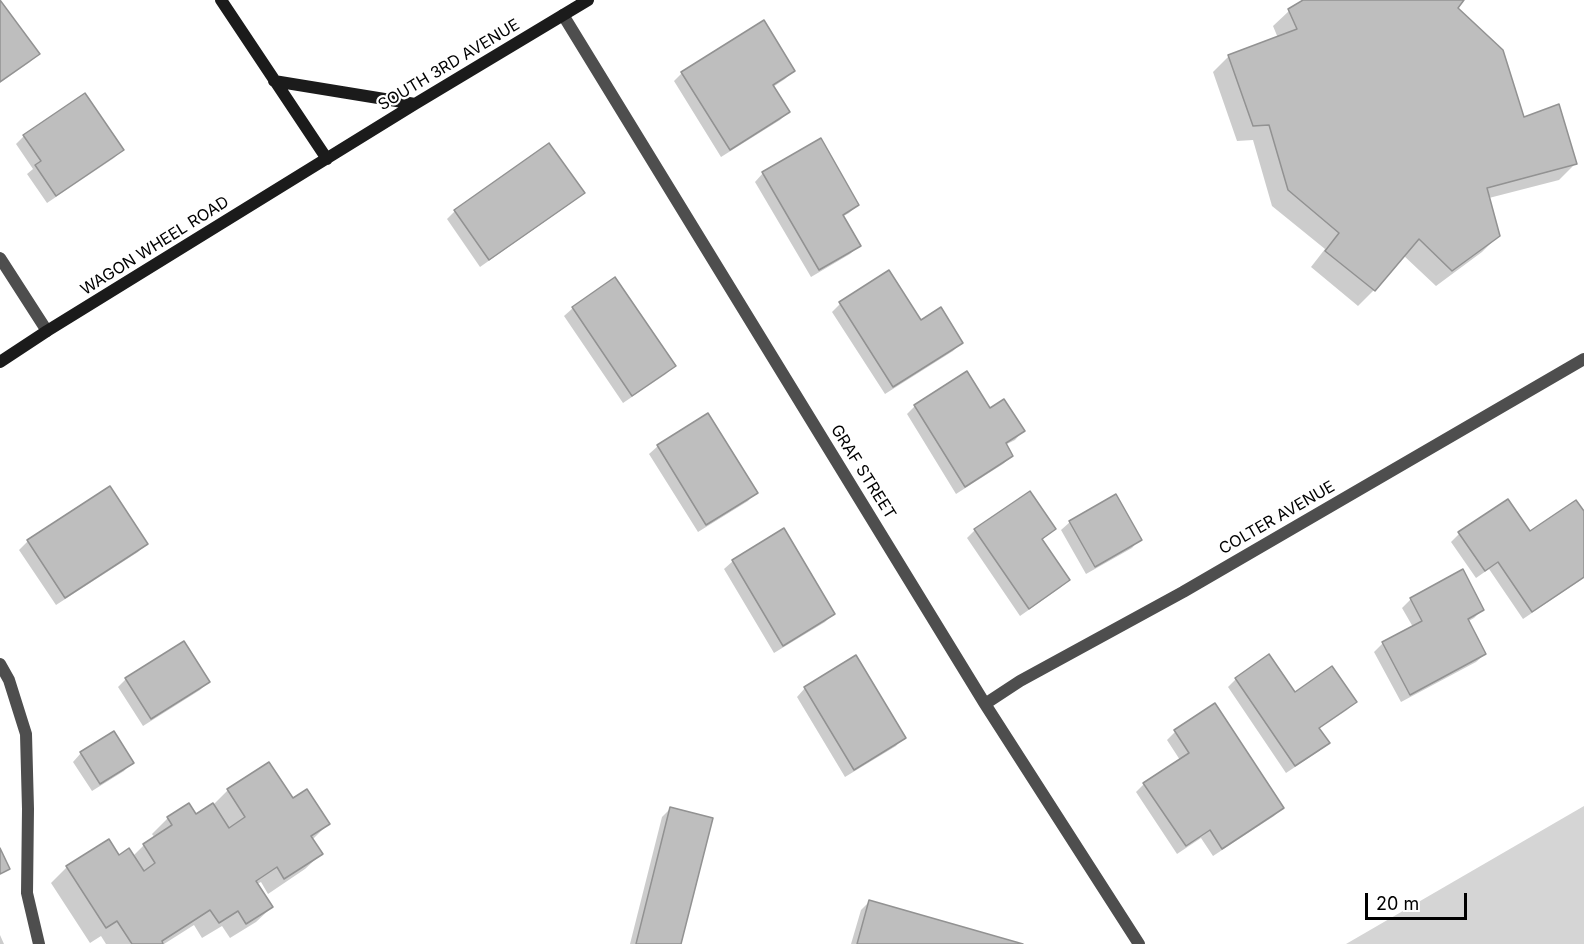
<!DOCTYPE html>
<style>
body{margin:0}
#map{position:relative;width:1584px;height:944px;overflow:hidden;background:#fff;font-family:Inter,sans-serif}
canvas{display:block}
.scale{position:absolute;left:1365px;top:893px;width:102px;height:27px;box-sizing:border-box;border:3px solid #000;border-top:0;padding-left:8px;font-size:18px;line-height:21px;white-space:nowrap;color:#000;-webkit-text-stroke:4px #fff;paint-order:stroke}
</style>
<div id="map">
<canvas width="1584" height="944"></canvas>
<div class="scale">20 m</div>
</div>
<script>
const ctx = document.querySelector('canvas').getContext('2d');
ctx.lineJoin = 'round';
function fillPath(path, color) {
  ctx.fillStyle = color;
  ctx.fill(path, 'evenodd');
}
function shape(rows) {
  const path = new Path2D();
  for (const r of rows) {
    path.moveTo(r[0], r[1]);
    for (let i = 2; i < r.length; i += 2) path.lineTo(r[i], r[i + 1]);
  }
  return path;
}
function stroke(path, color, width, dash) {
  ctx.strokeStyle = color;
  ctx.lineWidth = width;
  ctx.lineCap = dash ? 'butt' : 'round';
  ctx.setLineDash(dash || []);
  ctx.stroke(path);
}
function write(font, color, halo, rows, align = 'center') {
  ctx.font = font + ' Inter,sans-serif';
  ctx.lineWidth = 4.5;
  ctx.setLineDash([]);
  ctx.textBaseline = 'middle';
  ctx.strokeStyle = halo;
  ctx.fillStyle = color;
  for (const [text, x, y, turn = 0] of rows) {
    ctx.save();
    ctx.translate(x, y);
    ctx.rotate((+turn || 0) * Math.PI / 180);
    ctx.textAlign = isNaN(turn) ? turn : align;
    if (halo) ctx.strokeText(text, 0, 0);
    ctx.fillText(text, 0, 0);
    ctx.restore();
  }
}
fillPath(shape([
 [1584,806,1584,944,1346,944]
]), '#d5d5d5');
fillPath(shape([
 [1305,0,1462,0,1456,9,1524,119,1575,164,1559,180,1489,198,1498,236,1482,252,1436,286,1403,255,1374,290,1358,306,1311,267,1325,249,1272,206,1253,140,1237,141,1213,72,1229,56,1278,38,1273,26,1289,11],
 [0,1,38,53,30,62,0,83],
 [793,71,785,79,773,87,788,112,780,120,721,157,674,81,682,73],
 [24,136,122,150,114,158,47,203,27,174,33,169,16,144],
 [763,173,858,205,849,213,842,217,859,246,850,254,811,277,755,182],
 [583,193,574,201,480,267,447,219,455,211],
 [889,272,921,322,961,343,953,351,885,394,832,312,840,304],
 [573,308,674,366,666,374,623,403,564,316],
 [915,406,990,410,1023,431,1015,440,1005,445,1012,456,1003,464,956,494,907,414],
 [708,415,756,492,748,501,698,532,649,454,658,446],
 [109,488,146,543,138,552,56,605,19,550,28,541],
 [1584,514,1584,578,1523,619,1489,569,1476,578,1451,542,1459,534,1529,533],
 [1070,522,1140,539,1132,548,1086,574,1061,530],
 [1054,529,1041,541,1068,580,1060,588,1020,616,967,538,975,530],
 [733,561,833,614,825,622,774,653,724,569],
 [1462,571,1483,609,1474,618,1467,622,1485,654,1476,662,1401,702,1374,652,1383,643,1413,627,1402,608,1411,599],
 [126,679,208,682,200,690,143,726,118,687],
 [1236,679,1295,694,1355,702,1347,710,1319,729,1328,743,1319,751,1286,773,1228,687],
 [805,688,904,737,896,746,845,777,797,697],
 [1214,705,1282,808,1274,816,1213,856,1201,838,1177,854,1136,792,1144,784,1180,760,1167,740,1175,732],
 [81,753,132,762,124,771,92,791,73,762],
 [269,764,293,800,328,824,312,840,321,854,305,869,268,894,261,882,257,884,272,907,256,922,230,938,222,926,202,938,194,925,164,944,106,944,101,936,90,943,51,883,67,867,109,841,118,857,133,856,144,845,155,838,152,834,168,818,195,816,213,805,228,790],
 [670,809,680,944,630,944,662,817],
 [869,902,1018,944,851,944,861,910],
 [0,935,4,944,0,944]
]), '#0003');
const building = shape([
 [0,0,40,54,0,82,0,0],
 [1303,0,1464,0,1458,8,1503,50,1524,117,1559,104,1577,164,1487,188,1500,236,1452,271,1419,239,1375,291,1325,251,1339,233,1288,190,1269,125,1253,126,1228,55,1297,29,1288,9,1303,0],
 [764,20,795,71,773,85,790,112,730,150,681,72,764,20],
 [85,93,124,150,56,196,35,165,41,161,23,135,85,93],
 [821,138,859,205,843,215,861,246,819,270,762,172,821,138],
 [549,143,585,193,489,260,454,210,549,143],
 [889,270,921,320,941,307,963,343,893,387,839,302,889,270],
 [615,277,676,366,632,396,572,307,615,277],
 [967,371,990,408,1004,399,1025,431,1006,443,1013,456,965,487,914,405,967,371],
 [708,413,758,493,706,525,657,445,708,413],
 [110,486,148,544,65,598,27,540,110,486],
 [1030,491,1056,529,1042,539,1070,580,1029,609,974,529,1030,491],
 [1116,494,1142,540,1095,567,1069,521,1116,494],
 [1508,499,1530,531,1576,500,1584,511,1584,577,1532,612,1498,562,1485,571,1458,532,1508,499],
 [784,528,835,614,783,646,732,560,784,528],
 [1463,569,1484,610,1468,619,1486,654,1410,695,1382,642,1422,621,1410,598,1463,569],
 [184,641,210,682,151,719,125,678,184,641],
 [1269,654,1295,692,1332,666,1357,702,1319,728,1330,743,1295,766,1235,678,1269,654],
 [856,655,906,738,854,770,804,687,856,655],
 [1215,703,1284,808,1222,849,1210,830,1186,846,1143,783,1189,753,1174,730,1215,703],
 [114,731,134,763,100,784,80,752,114,731],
 [269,762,293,798,307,789,330,824,311,836,323,854,284,879,277,867,256,881,273,907,246,924,238,911,219,923,210,910,162,941,163,944,132,944,117,921,106,928,66,866,109,839,119,855,129,848,144,871,155,863,143,844,172,825,167,817,189,803,196,814,213,803,229,828,245,817,227,789,269,762],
 [670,807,713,818,681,944,636,944,670,807],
 [0,848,10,869,0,874,0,848],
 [869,900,1023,944,857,944,869,900]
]);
fillPath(building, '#bebebe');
stroke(building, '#929292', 1.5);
stroke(shape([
 [0,664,9,680,26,734,28,809,27,893,39,944]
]), '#4e4e4e', 12);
stroke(shape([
 [563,15,985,704,1139,944],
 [0,258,47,331],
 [985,704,1020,681,1183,592,1584,359]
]), '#4e4e4e', 12);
stroke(shape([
 [221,0,327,159],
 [274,81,415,104],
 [0,362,47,331,415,104,588,0]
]), '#1b1b1b', 12);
write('16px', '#000', '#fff', [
 ["SOUTH 3RD AVENUE",449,65,-31],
 ["WAGON WHEEL ROAD",155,246,-32],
 ["GRAF STREET",863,472,58],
 ["COLTER AVENUE",1277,518,-30]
]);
</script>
